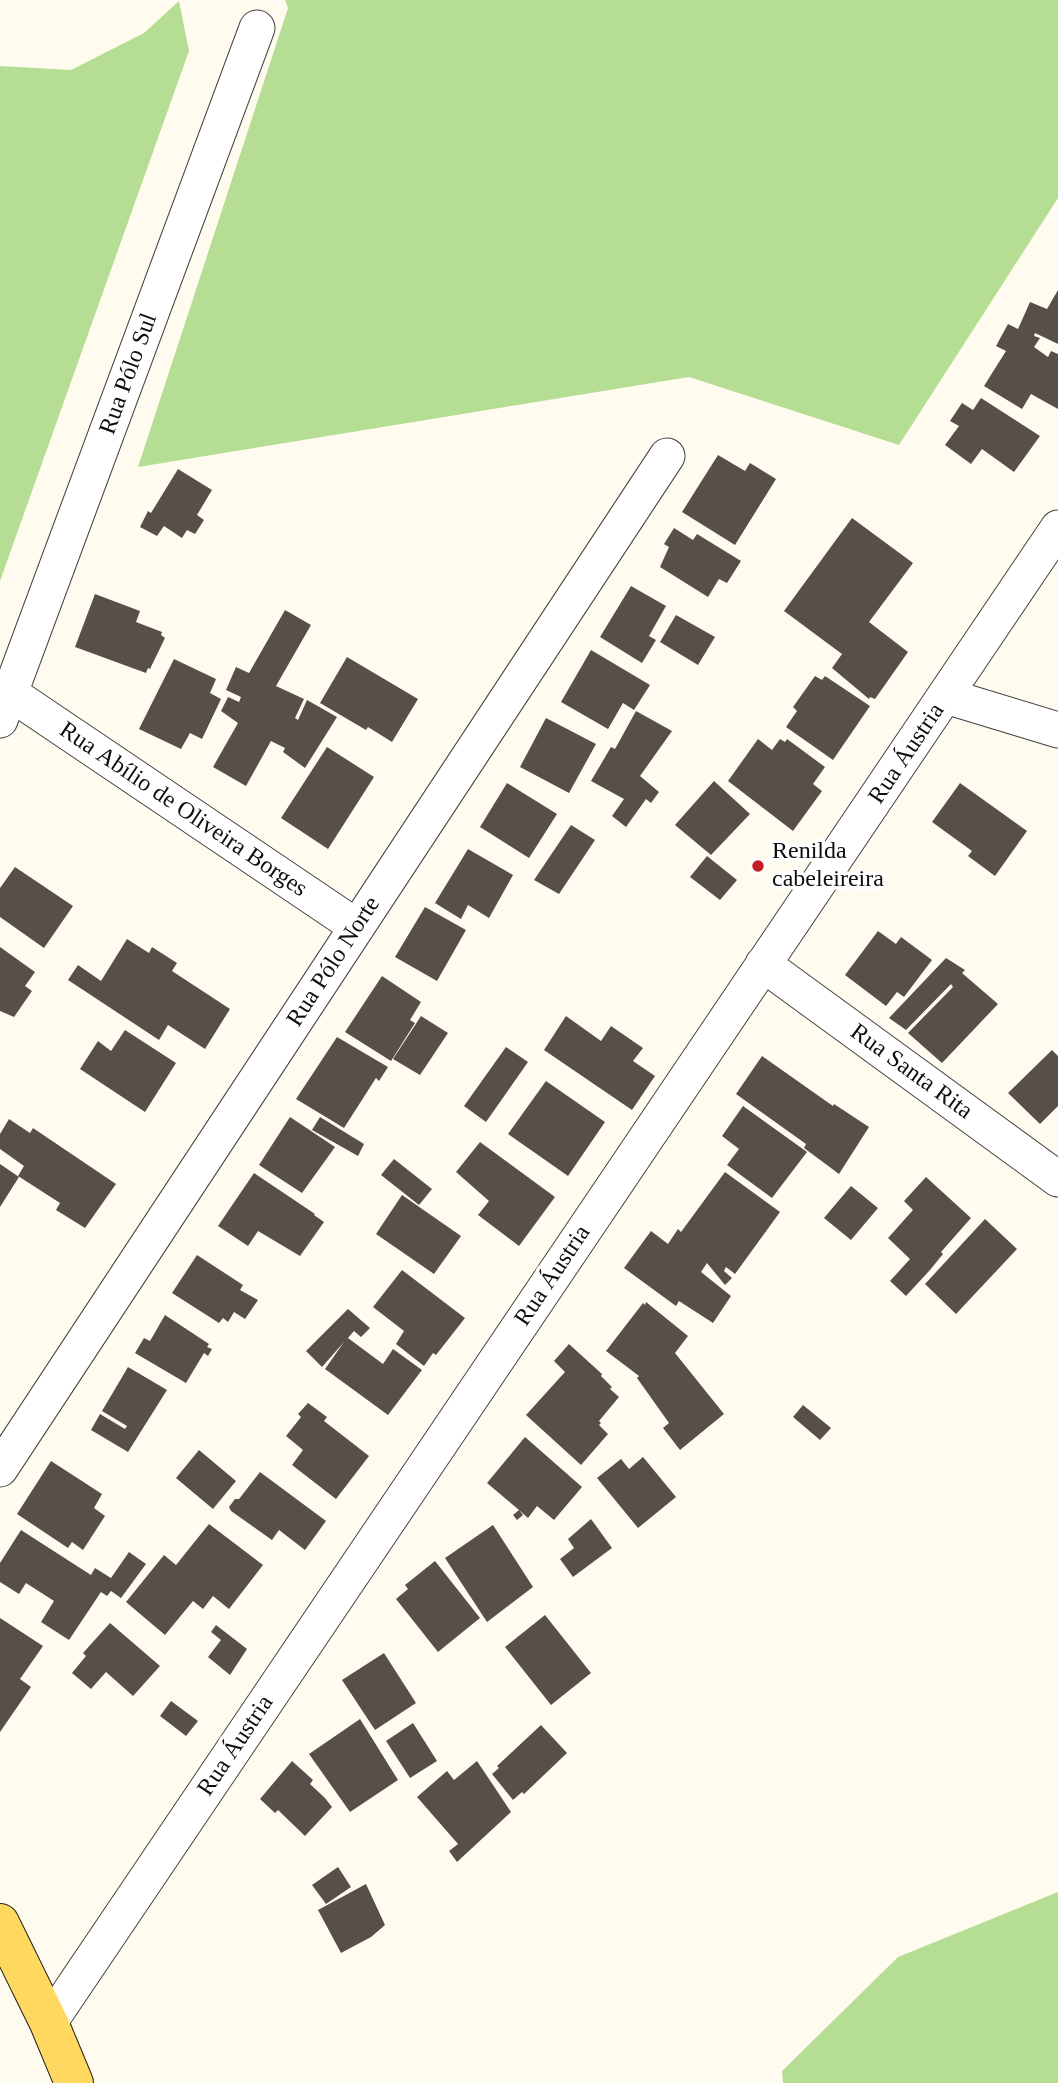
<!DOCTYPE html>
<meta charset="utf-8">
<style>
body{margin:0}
canvas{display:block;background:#fffcef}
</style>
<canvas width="1058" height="2083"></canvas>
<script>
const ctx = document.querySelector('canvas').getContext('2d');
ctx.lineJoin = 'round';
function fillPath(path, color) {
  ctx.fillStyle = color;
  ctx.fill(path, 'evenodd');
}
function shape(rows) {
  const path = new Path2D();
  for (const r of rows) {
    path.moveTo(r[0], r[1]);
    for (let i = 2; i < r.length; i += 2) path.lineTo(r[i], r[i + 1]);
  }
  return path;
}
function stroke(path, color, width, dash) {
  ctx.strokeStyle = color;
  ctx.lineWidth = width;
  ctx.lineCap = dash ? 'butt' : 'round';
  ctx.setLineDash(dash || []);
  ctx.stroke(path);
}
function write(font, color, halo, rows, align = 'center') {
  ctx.font = font + ' "Times New Roman",serif';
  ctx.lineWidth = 7;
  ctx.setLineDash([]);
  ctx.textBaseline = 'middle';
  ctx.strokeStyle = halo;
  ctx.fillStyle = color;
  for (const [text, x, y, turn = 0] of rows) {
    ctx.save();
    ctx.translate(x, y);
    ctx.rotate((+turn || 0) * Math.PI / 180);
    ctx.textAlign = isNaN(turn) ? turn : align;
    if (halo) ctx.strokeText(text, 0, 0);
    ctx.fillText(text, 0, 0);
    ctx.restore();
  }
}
fillPath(shape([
 [285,0,1058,0,1058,198,899,445,689,377,138,467,288,8],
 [179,1,189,51,0,581,0,66,71,70,144,33],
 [1058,1892,1058,2083,783,2083,782,2071,898,1957]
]), '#b5de94');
fillPath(shape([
 [1058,290,1058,344,1035,333,1034,336,1040,338,1034,347,1048,357,1051,351,1058,354,1058,409,1031,394,1022,409,984,386,1006,351,996,346,1008,324,1018,329,1030,302,1047,309],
 [981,398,1040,436,1014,472,982,449,971,464,945,445,959,426,950,421,962,403,973,410],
 [718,455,745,471,750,463,776,479,735,545,682,512],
 [178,469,212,490,197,515,204,520,195,534,187,530,182,538,164,526,157,536,140,527,148,511,151,513],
 [852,518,913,563,869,622,908,652,875,699,870,697,869,699,832,668,842,654,784,611],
 [674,528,693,540,697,534,741,561,727,583,719,579,708,597,660,567,669,547,664,544],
 [631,586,666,606,649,636,656,640,642,663,600,637],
 [95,594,140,611,136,622,162,632,161,635,165,638,150,669,148,668,146,673,75,647],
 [285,610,311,625,276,686,304,699,295,718,298,720,307,700,337,717,305,768,283,752,285,748,271,741,246,786,213,767,238,723,221,711,228,697,239,702,241,697,226,690,236,667,249,673],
 [676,615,715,637,698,665,660,642],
 [591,650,650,685,634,710,623,703,608,729,561,702],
 [347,657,418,699,392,742,368,727,366,730,320,703],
 [174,659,216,679,210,693,221,699,202,739,190,733,181,749,139,729],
 [815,676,822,680,825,676,870,706,833,760,786,727,797,711,793,707],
 [636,711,672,731,640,776,659,792,651,803,646,799,626,827,612,816,624,799,591,781,611,747,615,749],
 [546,718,596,744,569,793,520,767],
 [758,739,772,750,780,739,785,742,787,739,825,767,813,784,822,791,793,831,728,781],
 [327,747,374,777,328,849,281,818],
 [714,781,750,814,711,855,675,825],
 [507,783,557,814,529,858,480,827],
 [960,783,1027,831,995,876,968,856,972,851,932,822],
 [571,825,595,840,559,894,534,880],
 [468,849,513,875,489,918,468,905,461,919,435,903],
 [707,856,737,880,720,900,690,877],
 [15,867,73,906,44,948,0,917,0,888],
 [425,907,466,930,437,981,395,957],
 [878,931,896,944,901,937,932,960,904,997,897,992,886,1006,845,975],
 [127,939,149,953,152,947,177,963,172,971,230,1009,205,1049,168,1025,159,1040,68,980,78,965,101,981],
 [0,947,35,972,25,986,32,991,14,1017,0,1011],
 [946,958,965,970,962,973,998,1004,942,1063,908,1033,953,987,951,984,906,1030,889,1018],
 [382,976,421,1002,410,1020,415,1023,391,1061,345,1032],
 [421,1016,448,1033,420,1075,393,1059],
 [566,1016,601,1041,611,1026,643,1048,633,1061,655,1076,632,1110,544,1050],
 [125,1030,176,1063,145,1112,80,1069,98,1041,111,1051],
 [337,1037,388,1067,379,1081,376,1078,344,1128,296,1099],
 [506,1047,528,1062,486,1122,464,1106],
 [1052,1050,1058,1056,1058,1106,1040,1124,1008,1093],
 [762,1056,833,1106,834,1104,869,1127,839,1174,804,1148,806,1144,736,1094],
 [546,1081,605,1122,568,1176,508,1134],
 [743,1106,807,1152,772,1198,727,1165,739,1149,722,1136],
 [290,1117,335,1147,302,1193,259,1165],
 [320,1117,364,1144,358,1156,312,1130],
 [9,1119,30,1133,33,1128,116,1184,85,1228,56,1210,60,1203,18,1176,24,1166,0,1149,0,1134],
 [480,1142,555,1197,519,1246,478,1215,489,1201,456,1172],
 [394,1159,432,1189,419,1205,381,1175],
 [0,1164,19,1177,0,1207],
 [725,1172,780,1212,735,1274,726,1267,724,1271,732,1278,725,1285,707,1263,701,1272,731,1296,713,1323,679,1301,676,1306,624,1268,651,1231,668,1244,678,1229,681,1232],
 [254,1173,315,1214,314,1215,324,1222,300,1256,258,1231,248,1246,218,1226],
 [926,1177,971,1218,941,1252,943,1254,930,1270,906,1296,890,1281,910,1259,888,1238,913,1210,904,1201],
 [851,1186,878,1208,851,1240,824,1218],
 [402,1195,461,1236,434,1274,376,1234],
 [985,1219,1017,1249,956,1314,925,1284],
 [197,1255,243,1285,240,1290,258,1300,245,1319,234,1312,228,1322,223,1318,219,1323,172,1293],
 [402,1270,465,1318,436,1355,433,1353,424,1366,396,1344,404,1331,373,1307],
 [646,1302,688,1336,675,1353,724,1414,680,1450,663,1428,669,1423,637,1378,639,1376,606,1351,643,1303,645,1305],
 [348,1309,370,1328,361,1337,354,1331,348,1338,383,1364,393,1349,422,1370,388,1415,325,1369,344,1342,322,1367,306,1351],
 [165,1315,209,1344,207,1347,212,1349,208,1356,204,1353,186,1383,135,1353,144,1338,150,1341],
 [569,1344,602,1374,601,1376,612,1387,610,1389,619,1397,599,1421,601,1423,599,1425,608,1434,581,1465,526,1415,565,1372,554,1361],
 [128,1367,167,1390,128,1452,91,1430,100,1414,125,1429,127,1426,102,1411],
 [308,1403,327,1417,324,1421,369,1456,336,1499,292,1465,303,1450,286,1436,301,1417,298,1414],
 [803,1405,831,1428,820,1440,793,1417],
 [525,1437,582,1487,554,1520,537,1506,528,1518,519,1510,523,1515,517,1520,513,1515,519,1510,487,1483],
 [199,1450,236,1481,213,1509,176,1478],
 [643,1457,676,1497,638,1528,597,1478,621,1459,629,1469],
 [51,1461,102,1494,94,1508,105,1516,83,1550,72,1542,68,1548,17,1514],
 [260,1472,326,1521,305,1550,279,1530,272,1540,231,1511,229,1507,235,1499,239,1499],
 [591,1519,612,1548,573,1577,560,1559,574,1548,568,1539],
 [209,1524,263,1565,229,1609,213,1596,203,1609,193,1601,165,1635,126,1602,164,1555,176,1565],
 [493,1525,533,1587,487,1622,445,1558],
 [21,1530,91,1575,95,1568,111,1578,129,1552,146,1564,121,1598,111,1591,107,1596,101,1592,69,1640,41,1622,54,1601,26,1583,19,1594,0,1582,0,1563],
 [435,1561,480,1618,438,1652,396,1599,408,1589,405,1585],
 [545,1615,591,1673,551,1705,505,1647],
 [0,1618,43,1646,20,1679,31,1687,0,1732],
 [110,1623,160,1666,133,1696,106,1672,91,1689,72,1673,86,1656,83,1653],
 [216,1625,247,1649,230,1675,208,1657,221,1640,211,1632],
 [384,1653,416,1703,375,1730,342,1680],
 [171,1701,198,1721,186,1736,160,1716],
 [360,1719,398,1780,350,1812,309,1754],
 [413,1723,437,1761,410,1778,386,1741],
 [541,1725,567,1753,524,1794,522,1792,513,1800,492,1774,499,1768,497,1766],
 [292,1761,313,1780,310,1784,325,1798,332,1807,305,1836,278,1810,275,1813,260,1799],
 [477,1761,511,1812,457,1862,449,1851,458,1844,417,1797,447,1771,454,1780],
 [338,1867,351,1887,326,1904,312,1885],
 [366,1884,385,1925,371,1937,341,1953,318,1910]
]), '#584f4a');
const minor = shape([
 [10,693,357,927],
 [946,696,1058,730],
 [0,720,257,28],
 [763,964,1058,1179],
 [0,1469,667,456],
 [49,2023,1058,528]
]);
const primary = shape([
 [0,1923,49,2023,74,2083]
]);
stroke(minor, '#414141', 37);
stroke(primary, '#1f1f1f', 40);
stroke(minor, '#fff', 35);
stroke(primary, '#ffd95f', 38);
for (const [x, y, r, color] of [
 [758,866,7,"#c81c24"]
]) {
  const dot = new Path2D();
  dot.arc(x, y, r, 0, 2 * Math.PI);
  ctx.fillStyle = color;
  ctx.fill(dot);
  stroke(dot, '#fff', 2.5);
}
write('24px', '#0e0e0e', '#fff', [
 ["Rua Pólo Sul",129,374,-70],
 ["Rua Áustria",907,754,-56],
 ["Rua Abílio de Oliveira Borges",183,810,34],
 ["Rua Pólo Norte",334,962,-57],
 ["Rua Santa Rita",911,1072,36],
 ["Rua Áustria",553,1276,-56],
 ["Rua Áustria",236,1746,-56]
]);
write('24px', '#0e0e0e', '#fff', [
 ["Renilda",772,852],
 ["cabeleireira",772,880]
], 'left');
</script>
